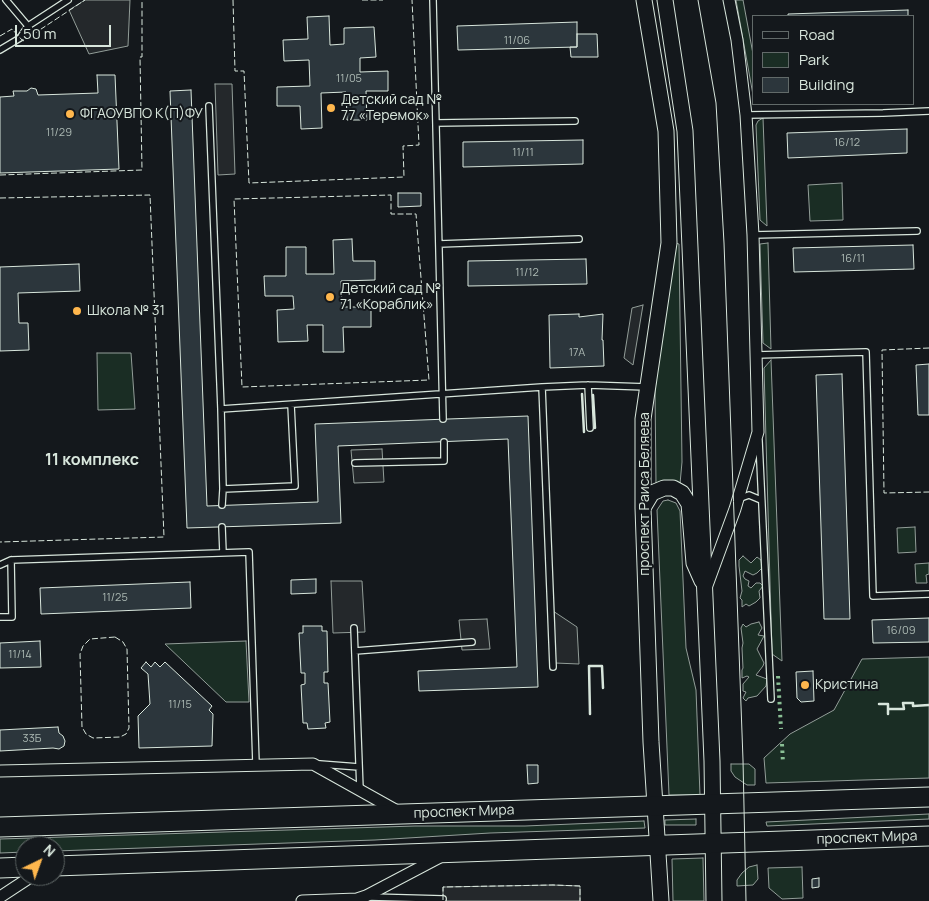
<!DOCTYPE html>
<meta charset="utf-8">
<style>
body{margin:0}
#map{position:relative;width:929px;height:901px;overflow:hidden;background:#14181c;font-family:Manrope,sans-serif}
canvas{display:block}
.legend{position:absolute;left:752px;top:15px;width:162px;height:90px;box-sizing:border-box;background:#14181c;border:1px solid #626a69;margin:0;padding:6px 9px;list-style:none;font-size:15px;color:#d8e6dc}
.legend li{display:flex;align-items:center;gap:10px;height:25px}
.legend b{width:25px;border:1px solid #626a69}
.north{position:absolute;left:15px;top:836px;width:50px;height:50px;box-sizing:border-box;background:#14181c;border:1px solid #626a69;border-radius:50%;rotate:42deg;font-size:14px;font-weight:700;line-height:20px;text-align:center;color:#d8e6dc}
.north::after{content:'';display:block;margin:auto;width:18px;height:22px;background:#ffb74d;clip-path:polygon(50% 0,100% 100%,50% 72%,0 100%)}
.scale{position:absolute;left:15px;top:25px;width:96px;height:22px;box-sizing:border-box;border:2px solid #d8e6dc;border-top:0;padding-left:6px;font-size:15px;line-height:18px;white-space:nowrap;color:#d8e6dc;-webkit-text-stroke:4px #14181c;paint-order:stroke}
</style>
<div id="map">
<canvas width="929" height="901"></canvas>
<ul class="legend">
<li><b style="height:6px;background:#14181c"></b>Road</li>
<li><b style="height:14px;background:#1a2d24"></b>Park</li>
<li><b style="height:14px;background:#2c363c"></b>Building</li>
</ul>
<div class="north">N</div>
<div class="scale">50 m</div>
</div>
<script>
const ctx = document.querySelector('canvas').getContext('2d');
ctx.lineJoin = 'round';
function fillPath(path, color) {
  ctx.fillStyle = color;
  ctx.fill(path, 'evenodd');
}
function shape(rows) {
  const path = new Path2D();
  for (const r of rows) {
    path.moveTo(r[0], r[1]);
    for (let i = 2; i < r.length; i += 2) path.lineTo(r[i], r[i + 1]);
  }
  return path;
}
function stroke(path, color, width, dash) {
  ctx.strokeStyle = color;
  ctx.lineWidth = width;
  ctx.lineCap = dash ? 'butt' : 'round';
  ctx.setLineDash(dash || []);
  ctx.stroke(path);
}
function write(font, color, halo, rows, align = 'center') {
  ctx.font = font + ' Manrope,sans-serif';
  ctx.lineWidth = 4;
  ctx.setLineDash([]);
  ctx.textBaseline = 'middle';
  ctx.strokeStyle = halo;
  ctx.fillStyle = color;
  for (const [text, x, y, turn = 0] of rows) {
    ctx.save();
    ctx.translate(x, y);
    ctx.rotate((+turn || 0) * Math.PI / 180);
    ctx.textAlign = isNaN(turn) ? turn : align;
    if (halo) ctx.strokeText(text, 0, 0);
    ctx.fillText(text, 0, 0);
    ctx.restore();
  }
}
const green = shape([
 [736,0,743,0,753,54,753,95,736,0],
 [763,118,767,226,760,220,756,125,758,121,763,118],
 [842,183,843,220,810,221,808,185,842,183],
 [675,243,679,244,682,462,680,484,656,485,655,389,675,243],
 [768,243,771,349,763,343,760,244,768,243],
 [97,353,131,353,135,409,98,410,97,353],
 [771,360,782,661,772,654,764,368,771,360],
 [668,500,676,503,680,511,686,648,696,690,700,795,669,795,657,510,663,501,668,500],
 [915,527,916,552,898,553,897,528,915,527],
 [743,556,751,563,757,557,761,560,762,568,757,573,753,575,745,571,743,576,745,579,749,581,748,586,751,588,756,583,760,583,763,586,759,591,760,598,756,602,749,606,746,604,742,607,742,600,740,598,742,591,739,566,739,560,743,556],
 [929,563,929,574,926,575,927,583,916,583,915,564,929,563],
 [759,622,762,628,758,635,764,636,757,649,764,663,763,666,756,675,767,679,766,686,757,696,748,698,746,701,743,698,746,692,743,691,743,684,749,677,747,676,742,678,742,670,743,668,742,648,743,643,741,628,743,624,746,627,751,624,759,622],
 [246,641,249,702,226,702,165,644,246,641],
 [929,657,929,778,766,783,764,758,790,734,834,710,862,659,929,657],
 [731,764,749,764,755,769,755,785,747,785,735,777,731,771,731,764],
 [929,814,929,819,767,826,766,822,929,814],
 [696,819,696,825,665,825,665,820,696,819],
 [644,821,645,828,490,833,375,840,55,851,55,846,25,846,25,852,0,853,0,839,415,826,525,826,644,821],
 [703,858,704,901,673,901,672,859,703,858],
 [757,865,758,879,753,885,737,886,737,880,742,873,749,867,757,865],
 [802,867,803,898,782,899,769,888,768,868,802,867]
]);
fillPath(green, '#1a2d24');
stroke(green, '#939e99', 1);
const parking = shape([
 [85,0,130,0,128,46,89,54,69,10,85,0],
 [215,84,232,84,235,174,218,175,215,84],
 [643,305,633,365,624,358,632,308,643,305],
 [382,449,384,482,354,483,351,450,382,449],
 [331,581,362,581,365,632,333,633,331,581],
 [553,611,577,627,579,664,555,663,553,611],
 [487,619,490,649,462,650,459,620,487,619],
 [553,885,580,886,580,901,443,901,443,887,553,885]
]);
fillPath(parking, '#24282b');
stroke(parking, '#939e99', 1);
const building = shape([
 [908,10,908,16,788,16,788,14,908,10],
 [329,16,330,45,344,44,344,28,374,27,376,57,360,58,360,72,388,71,388,91,366,91,367,120,347,120,346,92,321,93,322,128,301,129,300,106,277,106,277,87,310,86,309,60,284,61,283,40,308,39,307,17,329,16],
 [577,22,577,47,458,50,457,26,577,22],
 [577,34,597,34,598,57,571,57,570,47,577,47,577,34],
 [97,75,115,75,119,169,0,173,0,97,14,96,13,91,27,91,31,88,36,89,38,95,98,93,97,75],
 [191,90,207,506,318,502,315,424,528,416,538,687,419,691,418,671,517,667,508,439,338,446,341,523,187,528,170,91,191,90],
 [907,129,907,153,788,158,787,133,907,129],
 [583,140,583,164,463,167,463,142,583,140],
 [398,193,421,193,421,206,398,207,398,193],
 [352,239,353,261,375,261,375,280,341,281,342,307,371,307,371,327,343,327,344,352,323,352,323,325,307,325,308,341,278,342,277,310,294,309,293,296,265,296,264,276,286,276,286,247,306,247,306,274,334,274,333,240,352,239],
 [913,245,914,269,794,272,793,248,913,245],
 [586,259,587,284,468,286,468,261,586,259],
 [79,264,80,291,18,293,19,323,28,323,29,350,0,351,0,267,79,264],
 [579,314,579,317,603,314,602,340,603,340,604,366,550,368,549,315,579,314],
 [929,364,929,415,918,415,916,365,929,364],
 [842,374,850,619,824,619,816,375,842,374],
 [316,579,316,593,291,594,291,580,316,579],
 [190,582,191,608,41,614,40,588,190,582],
 [929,618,929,642,873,643,872,620,929,618],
 [303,626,322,626,322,631,327,631,328,672,324,672,324,683,328,683,330,722,325,723,326,728,308,729,307,723,303,723,301,685,305,684,305,673,301,673,299,633,303,633,303,626],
 [40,641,41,667,0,668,0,643,40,641],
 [146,662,151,667,155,662,160,667,165,662,212,706,209,710,213,714,212,746,139,748,138,716,150,704,148,674,141,668,146,662],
 [813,671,814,701,801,702,797,698,796,672,813,671],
 [58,727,59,733,63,736,65,741,64,746,59,749,53,748,0,751,0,730,58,727],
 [527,765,538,765,538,783,528,784,527,765],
 [819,878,819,887,812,888,812,879,819,878]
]);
fillPath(building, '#2c363c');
stroke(building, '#d8e6dc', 1);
const service = shape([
 [6,0,28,26],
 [433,0,443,419],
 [0,50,20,38,28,26,68,0],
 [209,106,221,409,542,387,588,385,647,387],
 [746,115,883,113,929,111],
 [436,123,575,121],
 [753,235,917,231],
 [439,244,579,239],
 [756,355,866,352,873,596,929,594],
 [588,385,590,428],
 [542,387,553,667],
 [221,409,223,489,295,486,291,405],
 [759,441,771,699],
 [355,463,444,461,444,442],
 [738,499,749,495,761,500],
 [222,505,223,489],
 [222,527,223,553],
 [0,565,11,560],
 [0,617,12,617,11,560,249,552,256,764],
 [354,628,360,790],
 [355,651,472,642],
 [320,764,359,767],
 [370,897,443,899]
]);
const minor = shape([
 [706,588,735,509,758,432,753,235,746,115,737,40,729,0],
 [0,771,313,764,399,812],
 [0,897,32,876],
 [302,901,357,899,366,896,442,856]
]);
const tertiary = shape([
 [644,0,666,131,669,243,643,419,643,508,651,742,661,901],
 [665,0,685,131,712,761,714,901],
 [643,508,652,493,664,488,673,488,682,493,689,504,694,563,702,581]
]);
const primary = shape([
 [0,827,929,797],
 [55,866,929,836],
 [0,868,25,867]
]);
stroke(service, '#d8e6dc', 8);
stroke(minor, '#d8e6dc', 13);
stroke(tertiary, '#d8e6dc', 17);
stroke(primary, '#d8e6dc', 21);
stroke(service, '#14181c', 5.5);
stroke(minor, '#14181c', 11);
stroke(tertiary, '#14181c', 15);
stroke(primary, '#14181c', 19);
stroke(shape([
 [698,0,716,103,724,243,743,760,746,901]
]), '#d8e6dc', 1);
stroke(shape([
 [778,676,781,729],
 [782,744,783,763]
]), '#8ac095', 4, [2.5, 4]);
stroke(shape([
 [233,0,235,71,244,71,249,183,404,177,403,146,419,145,412,0],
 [362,0,383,0],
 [0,36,12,29,23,41,85,0],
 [0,175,142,170,140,57,142,57,142,0],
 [391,195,391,214,416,214,429,380,242,387,234,199,391,195],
 [0,198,150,195,164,537,0,542],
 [929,348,882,350,884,493,929,492],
 [115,637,123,642,127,649,129,728,126,734,120,737,93,738,86,734,82,727,80,654,83,646,90,639,115,637],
 [443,900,443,887,553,885,580,886,580,901]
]), '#d8e6dc', 1, [6, 2.5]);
stroke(shape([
 [582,394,584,432],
 [593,395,595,428],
 [879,704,888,704,888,714],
 [888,709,904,709,903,703,913,703,913,706,929,705],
 [590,714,589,666,602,666,603,688]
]), '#d8e6dc', 2.5);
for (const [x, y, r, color] of [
 [331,108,5,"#ffb74d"],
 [70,114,5,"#ffb74d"],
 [330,297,5,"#ffb74d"],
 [77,311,5,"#ffb74d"],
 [805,685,5,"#ffb74d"]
]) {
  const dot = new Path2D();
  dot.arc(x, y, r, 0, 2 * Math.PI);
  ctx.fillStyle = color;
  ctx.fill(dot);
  stroke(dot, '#14181c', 2);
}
write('11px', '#adbab4', null, [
 ["11/06",517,41],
 ["11/05",349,79],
 ["11/29",59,133],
 ["16/12",847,143],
 ["11/11",523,153],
 ["16/11",853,259],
 ["11/12",527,273],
 ["17А",577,353],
 ["11/25",115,598],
 ["16/09",901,631],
 ["11/14",20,655],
 ["11/15",180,705],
 ["33Б",32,739]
]);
write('14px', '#d8e6dc', '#14181c', [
 ["Детский сад №",341,100],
 ["77 «Теремок»",341,116],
 ["ФГАОУВПО К(П)ФУ",80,114],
 ["Детский сад №",340,289],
 ["71 «Кораблик»",340,305],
 ["Школа № 31",87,311],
 ["Кристина",815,685]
], 'left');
write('14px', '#d8e6dc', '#14181c', [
 ["проспект Раиса Беляева",645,494,-90],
 ["проспект Мира",464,812,-2],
 ["проспект Мира",867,838,-2]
]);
write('bold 16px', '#d8e6dc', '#14181c', [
 ["11 комплекс",92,461]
]);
</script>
